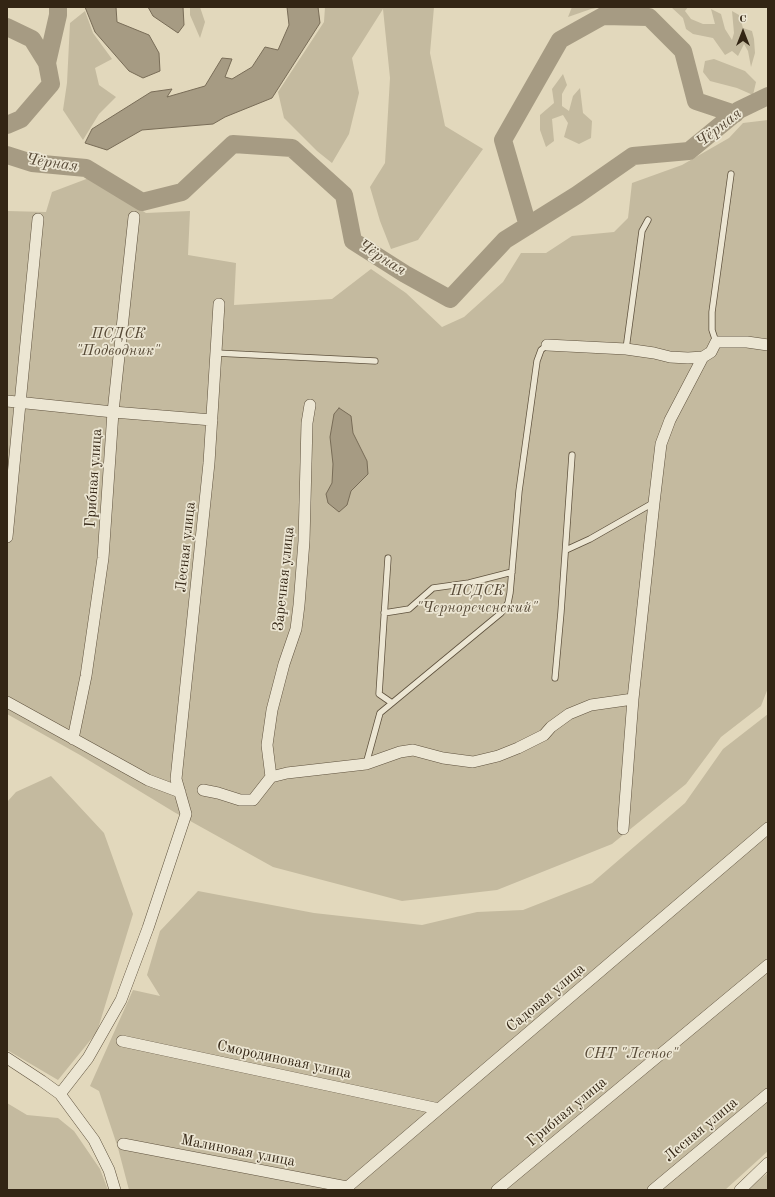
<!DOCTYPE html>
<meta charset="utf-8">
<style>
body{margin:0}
#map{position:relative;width:775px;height:1197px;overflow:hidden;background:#e2d8bc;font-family:"Old Standard TT",serif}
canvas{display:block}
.frame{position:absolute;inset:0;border:8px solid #332514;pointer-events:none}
.north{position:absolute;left:723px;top:12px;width:40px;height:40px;-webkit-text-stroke:3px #ece6d3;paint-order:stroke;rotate:0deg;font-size:11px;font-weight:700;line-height:16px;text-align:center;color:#332514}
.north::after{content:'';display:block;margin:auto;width:14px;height:18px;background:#332514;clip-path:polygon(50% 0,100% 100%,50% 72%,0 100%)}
</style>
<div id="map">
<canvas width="775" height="1197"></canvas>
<div class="frame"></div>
<div class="north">С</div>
</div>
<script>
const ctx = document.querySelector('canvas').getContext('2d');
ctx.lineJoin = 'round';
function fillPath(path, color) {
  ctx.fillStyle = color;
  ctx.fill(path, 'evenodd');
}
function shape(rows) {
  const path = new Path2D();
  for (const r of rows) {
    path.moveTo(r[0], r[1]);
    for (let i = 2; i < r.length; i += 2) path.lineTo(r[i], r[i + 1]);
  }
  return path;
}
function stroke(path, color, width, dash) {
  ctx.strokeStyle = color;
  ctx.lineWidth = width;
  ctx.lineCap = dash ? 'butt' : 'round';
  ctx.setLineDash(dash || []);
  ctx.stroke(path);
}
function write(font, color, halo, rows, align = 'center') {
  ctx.font = font + ' "Old Standard TT",serif';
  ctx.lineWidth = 3.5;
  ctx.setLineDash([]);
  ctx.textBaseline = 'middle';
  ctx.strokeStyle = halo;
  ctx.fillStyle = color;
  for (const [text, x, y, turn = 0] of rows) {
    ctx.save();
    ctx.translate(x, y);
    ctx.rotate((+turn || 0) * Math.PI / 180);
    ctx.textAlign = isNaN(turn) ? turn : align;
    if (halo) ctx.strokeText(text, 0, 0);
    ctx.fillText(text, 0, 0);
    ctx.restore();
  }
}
fillPath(shape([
 [190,7,200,7,205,22,200,38,190,15],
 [325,7,434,7,430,53,445,126,483,149,418,240,391,249,380,221,370,187,385,163,390,78,383,9,352,58,359,93,349,134,332,163,317,151,284,118,278,92,324,22],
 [572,7,602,7,591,9,568,17],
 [671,7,688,7,685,11,691,19,703,24,715,24,711,9,721,14,725,29,732,40,734,33,732,11,739,15,743,28,752,31,754,39,755,53,751,67,748,51,744,44,738,56,732,51,725,55,713,38,693,34,686,29,683,18],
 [85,11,93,33,112,59,95,68,99,85,116,97,99,114,83,140,63,110,67,83,70,23],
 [714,59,745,71,756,82,753,95,737,88,710,81,703,72,705,61],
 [563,74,567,85,562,94,562,106,569,111,573,96,580,88,583,113,592,121,591,138,579,144,564,137,568,123,563,115,552,119,554,141,546,147,540,130,540,115,554,103,552,89],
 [768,120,768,688,761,706,721,737,686,784,612,844,497,890,402,901,273,867,174,812,80,755,7,714,7,211,46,212,52,192,89,178,146,213,190,211,188,255,236,263,234,305,332,299,371,269,406,293,442,327,464,317,503,282,521,253,546,253,572,236,614,232,628,218,632,183,682,165,729,138,743,123],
 [768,714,768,1151,725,1190,129,1190,118,1148,99,1091,90,1086,133,990,160,996,147,975,160,931,198,891,314,913,422,925,477,912,523,910,592,883,685,803,723,749],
 [51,776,104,833,133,914,97,1032,58,1080,7,1050,7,802,16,792],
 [7,1103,27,1115,58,1118,74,1131,100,1169,108,1190,7,1190],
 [768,1173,768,1190,747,1190,752,1185]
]), '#c4ba9f');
const water = shape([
 [85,7,116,7,117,22,149,35,159,53,160,71,143,78,129,71,95,32,85,7],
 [148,7,183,7,184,25,178,33,153,16,148,7],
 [287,7,318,7,320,23,272,98,225,117,213,124,142,130,107,150,85,143,92,129,151,92,172,89,167,97,205,86,222,58,232,59,225,77,232,79,252,67,265,47,278,50,289,25,287,7],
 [339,408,351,416,353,433,367,461,368,474,351,491,347,505,339,512,328,503,326,494,332,483,333,464,330,437,334,414,339,408]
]);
fillPath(water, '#a69b83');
stroke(water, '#786c57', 1);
stroke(shape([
 [7,27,32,39,47,63,51,84,21,119,7,125],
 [47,63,58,15,58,7],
 [7,155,32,163,86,168,142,202,182,192,233,144,292,148,344,195,353,241,405,274,450,299,505,240,577,195,633,156,689,151,739,110,768,96],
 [528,226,503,140,560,40,603,16,649,17,683,51,696,101,735,114]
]), '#a69b83', 18);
const lane = shape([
 [716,342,712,330,712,312,731,174],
 [626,349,642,231,648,220],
 [216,353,375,361],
 [566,550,590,539,653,503],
 [388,558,379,694,392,703],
 [384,613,409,609,433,588,469,583,512,572],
 [555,678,561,612,572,455],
 [366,764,380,713,501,613,508,603,510,593,519,491,537,361,541,350,547,345]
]);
const street = shape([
 [547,345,626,349,654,353,670,357,688,358,703,357,711,352,716,342,747,342,768,345],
 [7,401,113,412,212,420],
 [7,537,38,219],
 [7,702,148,780,180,792],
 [73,739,86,676,103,558,113,412,134,217],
 [271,777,267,745,272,710,284,664,296,629,299,605,304,541,307,423,310,405],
 [203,790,218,793,240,800,253,800,271,777,287,773,366,764,400,752,413,750,443,758,473,762,498,756,518,748,544,735,551,727,569,714,591,705,633,699],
 [623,829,633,699,654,503,661,444,670,420,703,357],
 [122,1041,439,1109],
 [7,1058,42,1081,60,1094,94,1140,109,1170,115,1190],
 [60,1094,88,1058,121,1000,148,928,186,814,176,779,209,463,219,304],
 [123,1144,347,1187],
 [344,1190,768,828],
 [497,1190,768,965],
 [653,1190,768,1094],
 [740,1190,768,1163]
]);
stroke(lane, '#5f523e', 7);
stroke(street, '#5f523e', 12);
stroke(lane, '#ece6d3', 5.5);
stroke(street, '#ece6d3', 11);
write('italic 15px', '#574a37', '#ece6d3', [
 ["ПСДСК",118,334],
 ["\"Подводник\"",118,351],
 ["ПСДСК",477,591],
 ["\"Чернореченский\"",477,608],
 ["СНТ \"Лесное\"",631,1054]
]);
write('15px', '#332514', '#ece6d3', [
 ["Грибная улица",94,478,-86],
 ["Лесная улица",186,547,-84],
 ["Заречная улица",284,579,-84],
 ["Садовая улица",546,998,-40],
 ["Смородиновая улица",284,1060,12],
 ["Грибная улица",567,1112,-40],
 ["Лесная улица",701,1130,-40],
 ["Малиновая улица",238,1151,11]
]);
write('italic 16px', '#564835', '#ece6d3', [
 ["Чёрная",719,128,-38],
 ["Чёрная",52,163,8],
 ["Чёрная",382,258,32]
]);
</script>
